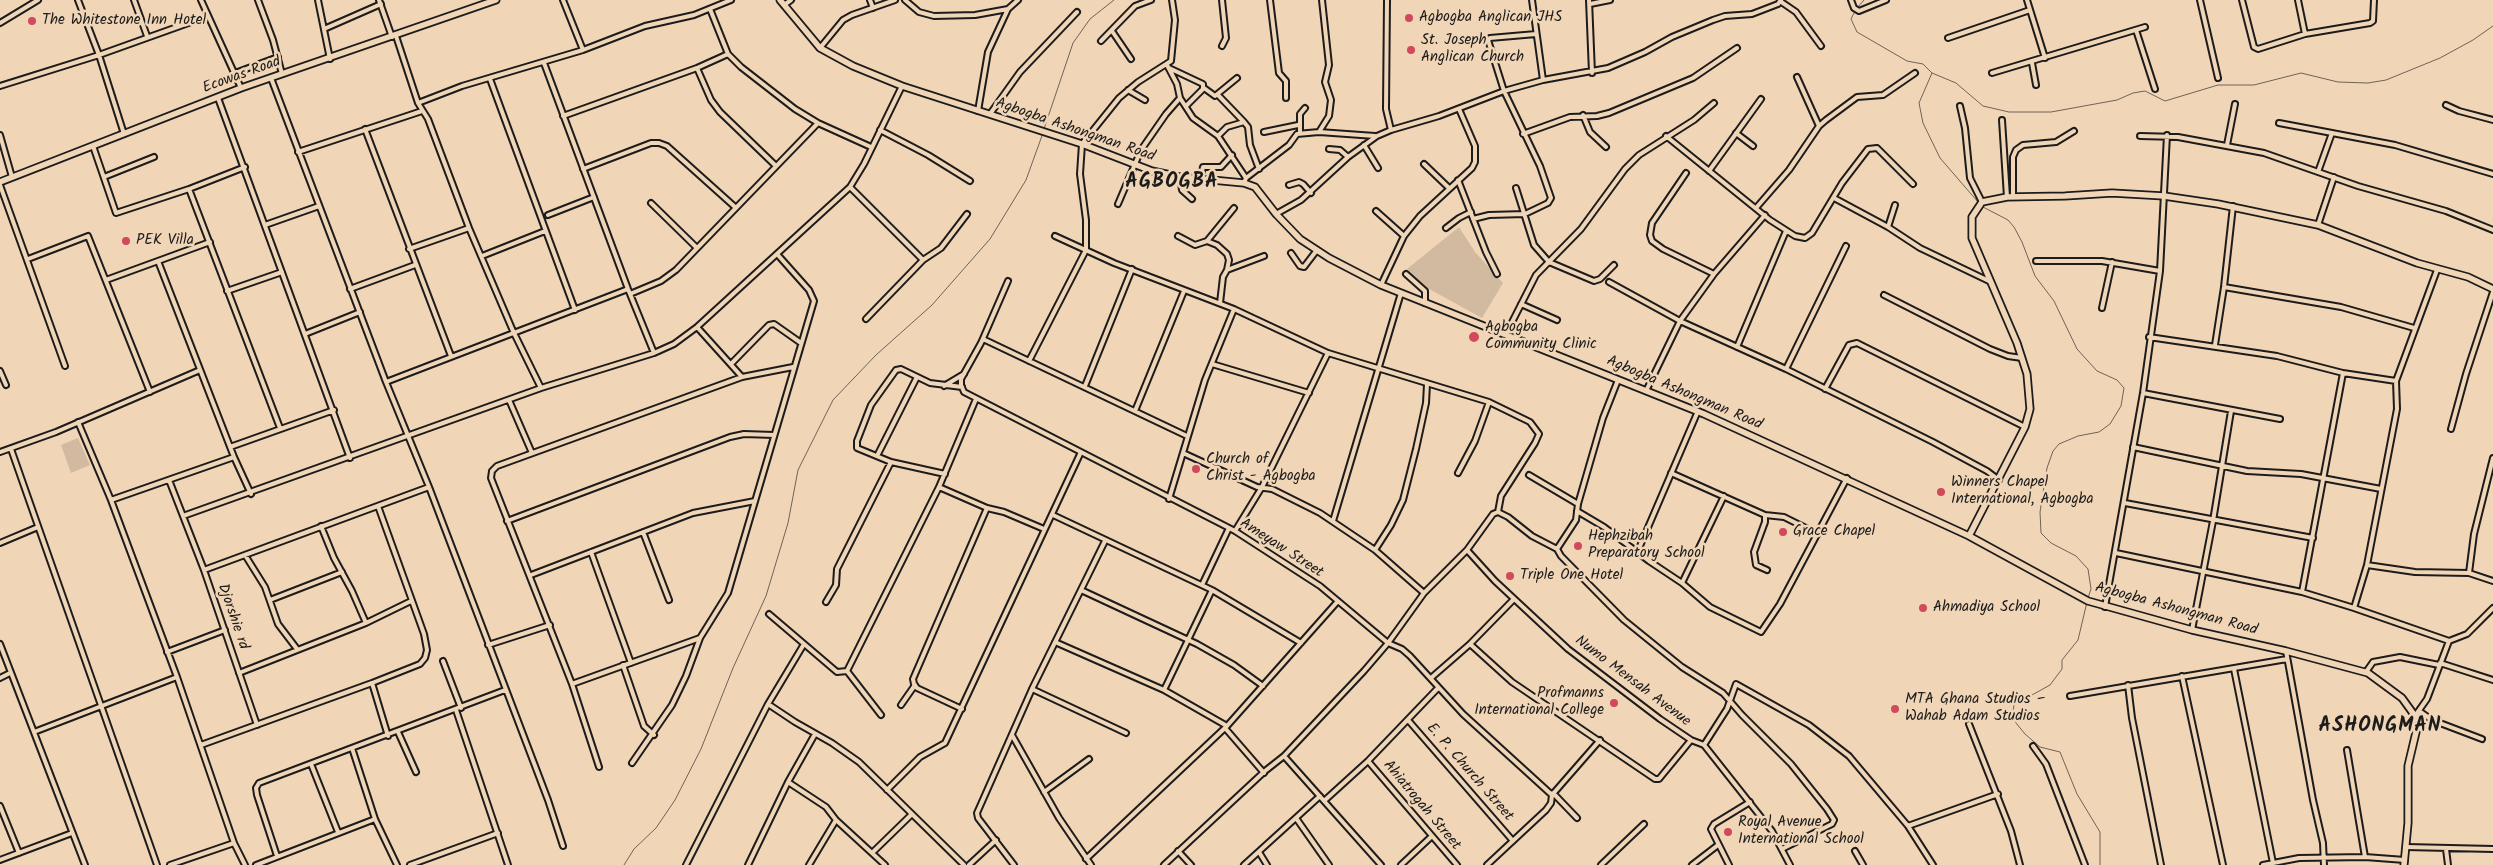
<!DOCTYPE html>
<meta charset="utf-8">
<style>
body{margin:0}
canvas{display:block;background:#f1d5b7}
</style>
<canvas width="2493" height="865"></canvas>
<script>
const ctx = document.querySelector('canvas').getContext('2d');
ctx.lineJoin = 'round';
function fillPath(path, color) {
  ctx.fillStyle = color;
  ctx.fill(path, 'evenodd');
}
function shape(rows) {
  const path = new Path2D();
  for (const r of rows) {
    path.moveTo(r[0], r[1]);
    for (let i = 2; i < r.length; i += 2) path.lineTo(r[i], r[i + 1]);
  }
  return path;
}
function stroke(path, color, width, dash) {
  ctx.strokeStyle = color;
  ctx.lineWidth = width;
  ctx.lineCap = dash ? 'butt' : 'round';
  ctx.setLineDash(dash || []);
  ctx.stroke(path);
}
function write(font, color, halo, rows, align = 'center') {
  ctx.font = font + ' Kalam,sans-serif';
  ctx.lineWidth = 5;
  ctx.setLineDash([]);
  ctx.textBaseline = 'middle';
  ctx.strokeStyle = halo;
  ctx.fillStyle = color;
  for (const [text, x, y, turn = 0] of rows) {
    ctx.save();
    ctx.translate(x, y);
    ctx.rotate((+turn || 0) * Math.PI / 180);
    ctx.textAlign = isNaN(turn) ? turn : align;
    if (halo) ctx.strokeText(text, 0, 0);
    ctx.fillText(text, 0, 0);
    ctx.restore();
  }
}
fillPath(shape([
 [1459,227,1475,252,1503,283,1482,318,1420,284,1407,269],
 [78,438,90,465,71,473,61,445]
]), '#d2baa0');
stroke(shape([
 [1858,7,1864,0],
 [1855,11,1851,19,1857,32,1907,61,1923,64,1932,73,1919,103,1923,123,1940,158,1978,202],
 [1932,73,1956,83,1983,106,2009,112,2051,112,2117,100,2133,93,2145,91,2165,101,2218,85,2254,85,2301,73,2338,82,2368,83,2386,80,2440,58,2473,40,2493,26],
 [1044,129,1073,43,1090,19,1114,0],
 [1983,207,2008,220,2014,227,2022,242,2035,276,2054,301,2077,349,2097,371,2117,380,2124,388,2121,406,2110,424,2099,432,2078,436,2059,444,2053,451,2047,468,2040,512,2041,533,2051,543,2076,556,2088,569,2091,589,2088,598],
 [2087,602,2078,640,2062,660,2062,669,2050,685,2014,705,2012,718,2025,734,2040,747,2060,752,2077,794,2100,832,2100,865],
 [624,865,634,849,656,828,675,800,701,749,733,668,766,596,788,523,798,470,833,400,876,355,932,305,990,239,1026,180,1043,133]
]), '#6e6358', 1);
const street = shape([
 [78,0,99,55,124,134],
 [134,0,147,36],
 [201,0,241,88],
 [258,0,273,40,282,74],
 [318,0,330,59],
 [379,0,392,37],
 [563,0,583,50],
 [870,0,873,8],
 [905,0,919,12,934,16,975,15,1008,9],
 [1222,0,1226,38,1222,46],
 [1270,0,1279,73,1286,81,1286,98],
 [1387,0,1386,109,1391,130],
 [1532,0,1543,80],
 [1589,0,1592,73],
 [1851,0,1854,8,1859,11,1886,0],
 [2027,0,2045,58],
 [2200,0,2218,78],
 [2242,0,2254,47,2258,49,2305,34,2370,23,2373,21,2374,0],
 [2298,0,2305,34],
 [1780,1,1796,12,1821,46],
 [1590,4,1610,0],
 [784,5,791,0],
 [0,23,38,0],
 [324,29,381,4],
 [2136,30,2155,89],
 [1112,31,1131,59],
 [396,36,418,103,428,119,469,228,513,331,541,388],
 [1948,38,2030,10],
 [1101,41,1135,6,1151,0],
 [820,48,843,20,852,15,895,0],
 [728,54,741,67,795,109,818,123,871,147],
 [544,63,628,289,654,353],
 [2032,63,2036,85],
 [1167,65,1177,84,1180,98,1193,118,1218,136,1246,178],
 [697,68,711,100,720,112,776,166],
 [1169,68,1203,84,1203,89,1186,106],
 [235,73,278,57],
 [1992,73,2145,27],
 [1797,77,1819,126],
 [271,78,386,382,429,487,548,800,563,846],
 [490,79,575,310],
 [0,86,99,55,208,16],
 [1204,88,1215,96,1237,78],
 [1128,90,1145,100],
 [1218,95,1244,122],
 [218,98,350,458],
 [418,103,462,86,583,50,645,26,694,15,731,0],
 [2446,105,2459,111,2493,120],
 [1960,106,1965,128,1970,178,1982,202],
 [978,111,988,52,1008,9,1018,0],
 [990,114,1020,72,1077,12],
 [1583,115,1590,132,1606,147],
 [563,116,697,68,728,54,710,9],
 [2002,120,2007,197],
 [2279,123,2332,133,2318,172],
 [365,129,451,356],
 [880,130,928,155,970,181],
 [1264,132,1298,125],
 [1319,132,1329,116,1331,100,1325,82,1329,65,1322,0],
 [1300,133,1300,114,1305,108],
 [1736,133,1753,146],
 [2332,133,2395,145,2493,174],
 [1523,134,1570,117,1597,116,1609,113,1693,78,1737,48],
 [0,135,12,177],
 [1218,136,1227,127,1244,122,1248,127,1250,145,1259,169],
 [1666,136,1770,220,1795,236,1805,238,1812,233,1842,183,1868,149,1877,148,1913,184],
 [2140,136,2178,137,2264,153,2358,186,2446,211,2493,230],
 [1364,145,1378,168],
 [2227,145,2235,104],
 [93,146,116,213,189,189,245,167],
 [1329,149,1340,150,1348,157],
 [298,152,422,111],
 [1424,164,1449,188],
 [583,169,651,143,659,143,667,146,735,207],
 [1709,171,1761,99],
 [1686,173,1652,223,1650,235,1652,241,1663,249,1714,274],
 [104,177,154,157],
 [1180,177,1182,190,1192,199],
 [1200,179,1203,167,1221,167,1232,155],
 [1458,180,1486,252,1497,274],
 [1244,183,1246,178,1289,145,1297,134,1319,132,1375,136],
 [0,185,65,366],
 [1289,185,1299,182,1303,184,1311,193],
 [850,187,923,260],
 [1516,188,1534,245,1549,262,1594,281,1600,279,1614,265],
 [189,189,280,428],
 [2013,197,2013,157,2016,150,2023,145,2056,142,2074,131],
 [1834,198,1888,227,1920,248,1991,282],
 [651,203,697,248],
 [1118,204,1141,150,1166,114,1180,98],
 [1756,208,1789,170,1819,126,1826,120,1857,97,1883,95,1915,73],
 [1376,211,1404,236],
 [1276,214,1301,200,1348,157,1377,136,1391,130,1439,116,1504,91,1543,80,1608,68,1645,52,1672,37,1713,20,1725,16,1752,14,1778,4,1781,0],
 [548,215,594,197],
 [1473,219,1489,215,1525,214,1548,203,1551,198,1540,166,1504,91,1488,40,1490,38,1536,34],
 [265,225,319,206],
 [2318,225,2334,177],
 [1888,227,1895,205],
 [1446,228,1459,218,1471,212],
 [1055,236,1114,263,1234,309,1328,353,1489,402,1530,422,1539,434,1535,443,1501,496,1498,512],
 [1178,236,1195,245,1207,241,1217,245,1227,254,1229,260,1227,270],
 [1207,241,1234,208],
 [409,249,469,228],
 [1291,253,1300,266,1304,267,1317,250],
 [482,256,545,231],
 [28,259,88,236,150,392],
 [158,261,234,457,251,494],
 [2036,261,2102,261,2160,271],
 [1406,274,1425,291,1425,303],
 [106,280,210,242],
 [1008,281,981,343,961,379,961,385,964,392,1235,531,1320,586,1388,643,1402,649,1410,656,1463,714,1552,795],
 [1609,282,1680,321,1786,369,1933,442,1987,471,1999,480],
 [1381,285,1404,236,1420,216,1472,168,1475,162,1475,146,1459,109],
 [2224,287,2341,307,2414,328],
 [350,289,415,265],
 [227,291,282,272],
 [630,294,661,281,676,270,818,123],
 [1884,295,1990,349,2008,356,2022,358],
 [1220,303,1223,277,1227,270,1264,256],
 [1521,304,1557,320],
 [2102,308,2112,262],
 [866,319,923,260,941,248,967,214],
 [697,327,742,377],
 [305,334,360,312],
 [1506,334,1536,275,1581,229,1625,169,1639,155,1694,120,1714,103],
 [2149,337,2277,356,2343,373,2396,381],
 [983,339,1187,436],
 [2215,345,2224,287,2233,206],
 [1737,347,1786,231],
 [1029,361,1086,250,1086,220,1080,174,1082,144,1119,98,1138,82,1171,61,1175,20,1172,0],
 [731,364,769,325,774,324,801,343],
 [1212,364,1309,393],
 [1786,369,1846,246],
 [0,371,6,385],
 [386,382,628,289],
 [944,386,964,374],
 [1085,386,1132,269],
 [1825,389,1849,345,1857,343,2025,427],
 [1646,391,1680,321,1714,274,1765,215],
 [2143,393,2280,419],
 [509,400,532,453],
 [1135,411,1184,291],
 [78,422,111,500,177,677,234,843,245,865],
 [2451,429,2466,374,2493,292],
 [230,447,334,410],
 [2133,447,2247,471,2301,474,2381,489],
 [11,449,157,865],
 [0,452,56,432,200,370],
 [1183,453,1257,487,1272,489,1320,513,1375,550,1424,593],
 [877,456,917,377],
 [1458,473,1475,441,1489,402],
 [1671,473,1765,515,1784,517,1818,534],
 [945,474,891,462,857,448,857,441,871,405,896,370,901,369,930,383,962,387],
 [1529,475,1578,504],
 [169,480,204,570,257,725],
 [939,487,987,508,1004,512,1044,529],
 [1169,499,1205,380,1234,309],
 [111,500,234,457],
 [2125,503,2313,538],
 [1577,511,1604,527,1649,561,1682,583,1710,607,1761,632,1780,604,1847,478],
 [1498,512,1508,517,1532,536,1557,549],
 [1053,515,1212,590,1301,643],
 [1765,515,1765,522,1754,552,1756,565,1767,570],
 [183,516,541,388,654,353,674,344,697,327,850,187,864,164,902,86],
 [507,521,730,437,744,434,774,435],
 [1333,521,1401,293],
 [321,526,334,558,352,591,366,623],
 [1235,531,1262,487,1328,353],
 [643,532,669,600],
 [0,543,38,527],
 [1557,549,1561,556,1624,620,1682,667,1723,693,1742,715,1791,764,1827,809,1834,820,1832,824,1782,849],
 [1557,549,1576,520,1578,504,1603,418,1618,380],
 [1375,550,1391,525,1403,500,1416,449,1426,403,1427,384],
 [1467,550,1495,581,1568,649,1660,719,1691,740,1704,745,1772,831,1790,865],
 [591,552,631,663],
 [1637,553,1698,411],
 [2116,553,2302,592,2354,608,2449,641,2467,634,2493,608],
 [245,555,265,587,278,624,297,649],
 [2367,565,2415,572,2469,573,2493,581],
 [204,570,429,487],
 [2469,573,2474,534,2493,458],
 [531,575,693,513,755,501],
 [1682,583,1724,496],
 [1202,585,1229,528],
 [1081,590,1197,644,1234,665,1263,686],
 [2302,592,2343,373],
 [270,600,342,572],
 [826,602,836,585,837,569,891,462],
 [2105,607,2143,393,2160,271,2167,135],
 [2354,608,2367,565,2397,409,2396,381,2437,270],
 [769,614,837,672,847,671,939,487,976,399],
 [2192,630,2213,521,2231,411],
 [1055,642,1164,690,1227,726],
 [0,644,85,865],
 [1470,644,1512,682,1655,779,1659,779,1691,740],
 [488,645,550,625],
 [2286,651,2313,800,2323,843,2324,865],
 [167,652,225,630],
 [443,661,461,708],
 [2440,663,2493,680],
 [623,665,644,726,654,735],
 [2234,669,2273,863],
 [847,671,881,715],
 [2366,672,2373,662,2400,657,2439,665],
 [239,673,366,623,411,601],
 [2182,676,2223,865],
 [0,678,10,673],
 [1431,678,1470,644,1514,599],
 [372,683,388,736],
 [572,684,700,638],
 [2128,685,2132,718,2161,865],
 [1032,689,1126,733],
 [1164,690,1212,590],
 [2070,696,2287,659],
 [768,704,795,722,832,743,859,762,964,865],
 [901,705,915,685],
 [962,709,917,688,914,684,913,679,987,508],
 [456,710,508,865],
 [2419,711,2432,720,2482,739],
 [2415,716,2427,699,2449,641],
 [1408,720,1513,841],
 [1969,724,2011,831,2020,865],
 [1225,728,1264,773],
 [34,732,177,677],
 [398,732,416,772],
 [1012,735,1059,818,1091,865],
 [201,745,372,683,420,664,425,658,427,650,424,634,378,506],
 [1704,745,1727,709,1736,684,1809,725,1849,756,1908,826,1933,865],
 [2033,746,2046,764,2085,865],
 [352,748,375,819,397,865],
 [2347,750,2365,857],
 [1284,756,1381,865],
 [1368,761,1457,865],
 [632,763,672,705,686,676,700,638,728,593,814,301,809,290,777,254],
 [311,764,338,832],
 [599,767,572,684,491,478,492,471,497,466,742,377,793,367],
 [788,782,826,807,836,820,885,865],
 [887,790,920,757,945,743,1081,452],
 [1044,792,1089,759],
 [1553,793,1577,818],
 [1324,801,1368,761,1438,688],
 [0,806,19,853],
 [1296,818,1329,865],
 [1908,826,1998,794],
 [2406,847,2493,849],
 [2446,849,2448,865],
 [1178,851,1191,865],
 [1855,851,1863,865],
 [1259,852,1267,865],
 [872,853,912,814],
 [277,856,257,795,256,788,259,783,505,690],
 [1086,859,1227,726,1338,601],
 [0,860,72,833],
 [170,865,234,843],
 [256,865,375,819],
 [410,865,498,833],
 [686,865,768,704,804,644],
 [748,865,788,782,815,734],
 [809,865,836,820],
 [969,865,996,840],
 [1014,865,978,818,977,813,1032,689,1105,541],
 [1164,865,1265,771,1284,756,1364,671,1388,643,1424,593,1467,550,1493,514,1498,512],
 [1244,865,1320,796],
 [1401,865,1432,836],
 [1487,865,1546,810,1551,803,1552,795,1600,740],
 [1601,865,1644,824],
 [1692,865,1718,845],
 [1729,865,1711,829,1714,824,1750,802],
 [2263,865,2299,858,2365,857,2405,860]
]);
const secondary = shape([
 [780,0,820,48,853,66,902,86,1082,144,1152,171,1180,177,1244,183,1255,187,1276,214,1300,239,1329,258,1381,285,1704,414,1969,536,2088,601,2192,630,2286,651,2368,673,2402,698,2415,716,2417,728,2408,766,2408,823,2404,865],
 [0,182,241,88,496,0],
 [1969,536,2025,427,2030,409,2027,374,2017,343,1972,238,1972,217,1982,202,2007,197,2065,196,2112,193,2164,196,2218,204,2318,225,2417,263,2468,277,2493,289]
]);
stroke(street, '#1c1c1c', 8);
stroke(secondary, '#1c1c1c', 9);
stroke(street, '#f1d5b7', 4);
stroke(secondary, '#f1d5b7', 5.5);
for (const [x, y, r, color] of [
 [1409,18,5,"#d1495b"],
 [32,21,5,"#d1495b"],
 [1411,50,5,"#d1495b"],
 [126,241,5,"#d1495b"],
 [1474,337,6,"#d1495b"],
 [1196,469,5,"#d1495b"],
 [1941,492,5,"#d1495b"],
 [1783,532,5,"#d1495b"],
 [1578,546,5,"#d1495b"],
 [1510,576,5,"#d1495b"],
 [1923,608,5,"#d1495b"],
 [1614,703,5,"#d1495b"],
 [1895,709,5,"#d1495b"],
 [1728,832,5,"#d1495b"]
]) {
  const dot = new Path2D();
  dot.arc(x, y, r, 0, 2 * Math.PI);
  ctx.fillStyle = color;
  ctx.fill(dot);
  stroke(dot, '#f1d5b7', 2);
}
write('15px', '#1c1c1c', '#f1d5b7', [
 ["Agbogba Anglican JHS",1419,18],
 ["The Whitestone Inn Hotel",42,21],
 ["St. Joseph",1421,41],
 ["Anglican Church",1421,58],
 ["PEK Villa",136,241],
 ["Agbogba",1485,328],
 ["Community Clinic",1485,345],
 ["Church of",1206,460],
 ["Christ - Agbogba",1206,477],
 ["Winners Chapel",1951,483],
 ["International, Agbogba",1951,500],
 ["Grace Chapel",1793,532],
 ["Hephzibah",1588,537],
 ["Preparatory School",1588,554],
 ["Triple One Hotel",1520,576],
 ["Ahmadiya School",1933,608],
 ["Profmanns",1604,694,"right"],
 ["International College",1604,711,"right"],
 ["MTA Ghana Studios –",1905,700],
 ["Wahab Adam Studios",1905,717],
 ["Royal Avenue",1738,823],
 ["International School",1738,840]
], 'left');
write('15px', '#1c1c1c', '#f1d5b7', [
 ["Ecowas Road",242,76,-20],
 ["Agbogba Ashongman Road",1075,131,19],
 ["Agbogba Ashongman Road",1684,394,23],
 ["Ameyaw Street",1281,549,33],
 ["Agbogba Ashongman Road",2176,610,15],
 ["Djorshie rd",232,617,71],
 ["Numo Mensah Avenue",1632,682,37],
 ["E. P. Church Street",1469,773,49],
 ["Ahiatrogah Street",1421,806,50]
]);
ctx.letterSpacing = '1px';
write('bold 20px', '#1c1c1c', '#f1d5b7', [
 ["AGBOGBA",1172,184],
 ["ASHONGMAN",2380,728]
]);
ctx.letterSpacing = '0px';
</script>
